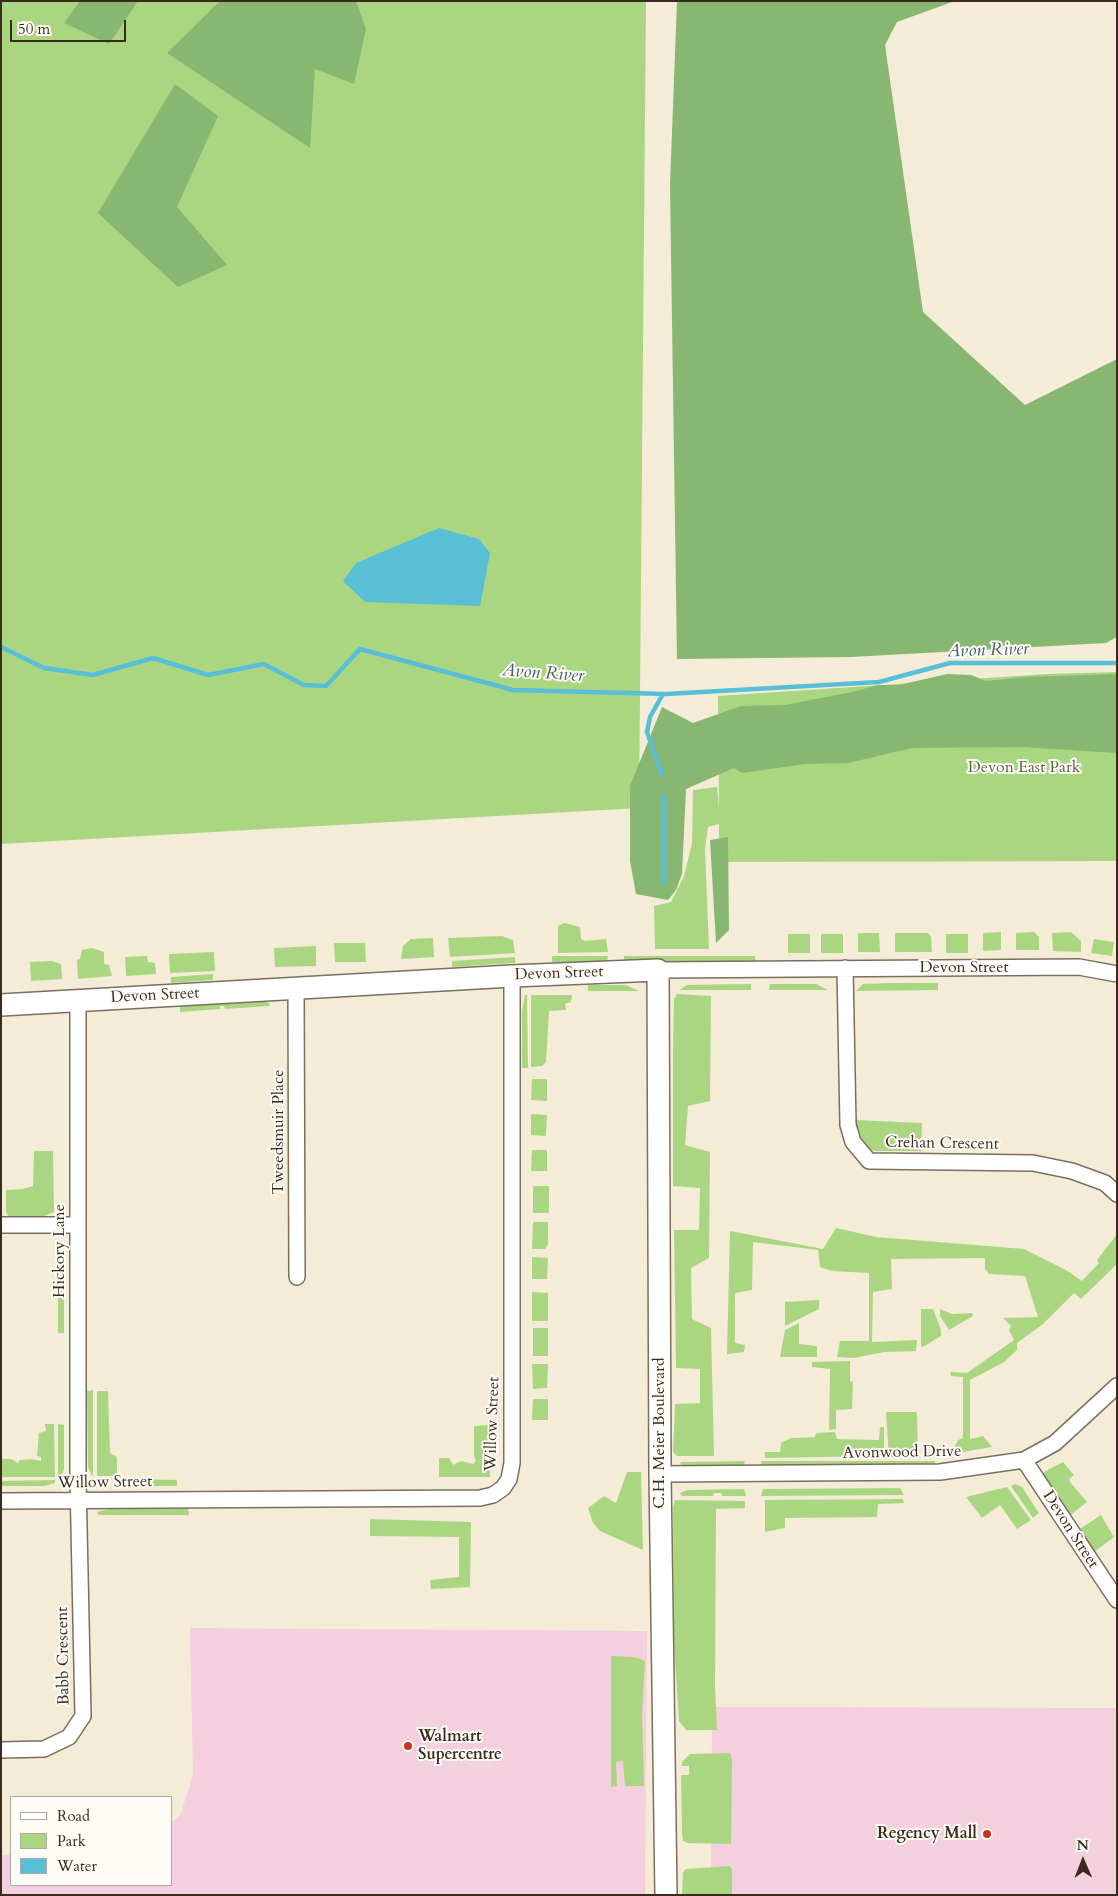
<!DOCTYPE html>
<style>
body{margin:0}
#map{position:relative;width:1118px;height:1896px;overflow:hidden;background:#f5ecd8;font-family:Cardo,serif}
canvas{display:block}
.frame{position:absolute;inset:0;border:2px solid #3b2a1e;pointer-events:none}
.legend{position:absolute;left:10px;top:1796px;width:162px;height:90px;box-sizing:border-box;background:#fdfcf7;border:1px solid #afa8a0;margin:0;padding:6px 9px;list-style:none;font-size:15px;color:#3b2a1e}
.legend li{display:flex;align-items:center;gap:10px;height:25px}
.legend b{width:25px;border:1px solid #afa8a0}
.north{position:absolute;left:1058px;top:1836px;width:50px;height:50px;-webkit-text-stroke:4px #fdfcf7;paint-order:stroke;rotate:359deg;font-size:14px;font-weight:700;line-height:20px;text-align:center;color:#3b2a1e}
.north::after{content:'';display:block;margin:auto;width:18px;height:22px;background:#3b2a1e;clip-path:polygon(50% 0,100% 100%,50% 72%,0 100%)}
.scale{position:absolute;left:10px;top:20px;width:116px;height:22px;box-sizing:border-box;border:2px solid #3b2a1e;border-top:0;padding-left:6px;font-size:15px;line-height:18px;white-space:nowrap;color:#3b2a1e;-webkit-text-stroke:4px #fdfcf7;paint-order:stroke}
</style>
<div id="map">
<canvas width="1118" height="1896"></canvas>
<div class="frame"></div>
<ul class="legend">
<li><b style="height:6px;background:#fff"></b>Road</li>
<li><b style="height:14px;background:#aad682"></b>Park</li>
<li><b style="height:14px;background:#58bfd6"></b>Water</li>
</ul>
<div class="north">N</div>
<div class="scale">50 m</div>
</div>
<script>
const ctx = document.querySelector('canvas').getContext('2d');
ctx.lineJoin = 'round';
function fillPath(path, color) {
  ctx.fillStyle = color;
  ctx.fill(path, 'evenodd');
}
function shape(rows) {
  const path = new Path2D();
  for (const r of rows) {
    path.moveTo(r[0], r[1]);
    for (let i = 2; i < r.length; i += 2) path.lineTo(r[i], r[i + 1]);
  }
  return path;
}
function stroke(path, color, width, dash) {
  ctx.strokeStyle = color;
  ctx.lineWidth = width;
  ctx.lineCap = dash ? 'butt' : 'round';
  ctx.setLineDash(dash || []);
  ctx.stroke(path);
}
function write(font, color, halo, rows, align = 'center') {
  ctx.font = font + ' Cardo,serif';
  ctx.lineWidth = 4;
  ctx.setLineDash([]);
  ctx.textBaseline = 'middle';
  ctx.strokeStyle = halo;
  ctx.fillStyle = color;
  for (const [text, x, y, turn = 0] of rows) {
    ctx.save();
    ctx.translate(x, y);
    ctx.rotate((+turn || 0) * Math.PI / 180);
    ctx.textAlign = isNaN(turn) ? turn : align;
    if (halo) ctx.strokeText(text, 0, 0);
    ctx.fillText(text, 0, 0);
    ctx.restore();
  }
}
fillPath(shape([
 [190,1628,647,1631,645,1895,1,1895,1,1855,11,1855,11,1885,171,1885,171,1822,180,1816,193,1775],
 [712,1707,1117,1708,1117,1895,711,1895]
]), '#f4cfde');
fillPath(shape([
 [1,1,646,1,639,808,1,844],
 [1117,672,1117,861,719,862,719,824,708,827,705,849,709,949,655,949,654,906,671,902,684,876,692,843,693,790,717,787,719,807,718,696,1046,674],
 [564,923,580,927,581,939,585,941,606,939,608,952,558,953,558,926],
 [1001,932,1001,950,983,951,983,933],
 [1034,932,1039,937,1039,950,1016,950,1016,933],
 [1071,932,1081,941,1081,952,1053,951,1052,933],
 [858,933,879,933,880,952,858,952],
 [895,933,927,933,931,936,932,952,895,952],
 [788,934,810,934,810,953,788,953],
 [821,934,843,934,843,953,821,953],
 [946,934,968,934,968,953,946,953],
 [502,936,513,940,515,953,450,957,448,938],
 [433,938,434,957,401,959,403,946,411,939],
 [1094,939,1114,942,1112,956,1091,953],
 [334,943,365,943,366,962,335,962],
 [316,946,316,966,275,967,274,948],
 [92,948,104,952,104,964,109,965,112,976,78,979,77,960,80,959,82,950],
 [214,952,215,971,170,973,169,954],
 [147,956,148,962,155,963,156,974,126,976,125,957],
 [552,956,608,956,607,962,552,962],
 [624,956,755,956,756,963,624,962],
 [515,957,515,963,452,967,452,961],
 [52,961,61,964,62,979,31,981,30,962],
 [213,974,213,980,171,983,171,977],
 [889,983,938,983,938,990,856,991,863,984],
 [751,984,751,990,679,990,687,985],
 [770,984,816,984,828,990,769,990],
 [588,985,626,985,639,991,588,991],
 [677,994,711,996,710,1101,688,1106,685,1145,710,1152,709,1258,691,1268,692,1319,711,1328,714,1456,677,1456,673,1452,675,1404,700,1403,700,1369,676,1368,674,1230,699,1230,700,1188,673,1186,673,1050,674,999],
 [525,995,527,995,528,1068,522,1068,522,1011],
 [531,995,572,995,571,1002,565,1004,566,1010,549,1011,546,1062,542,1066,531,1067],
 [262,1001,269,1003,270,1006,225,1009,224,1006,220,1006,220,1009,180,1012,180,1006],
 [532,1079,547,1079,547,1101,531,1100],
 [531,1114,547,1115,546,1136,531,1135],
 [854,1120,922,1123,921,1151,874,1151,859,1142],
 [532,1150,547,1150,547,1171,531,1171],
 [34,1151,53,1151,54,1212,44,1216,8,1216,6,1211,6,1190,23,1189,33,1186],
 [533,1186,549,1186,549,1213,533,1213],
 [533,1222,548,1222,548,1244,545,1249,532,1249],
 [836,1228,876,1237,1024,1249,1066,1270,1082,1281,1099,1263,1097,1260,1117,1234,1117,1264,1081,1299,1074,1293,1043,1324,1017,1343,1017,1350,1004,1362,970,1380,970,1439,983,1436,992,1447,951,1454,958,1440,963,1438,963,1377,951,1376,950,1372,967,1373,1014,1340,1009,1330,1011,1326,1003,1318,1038,1317,1025,1276,989,1274,985,1269,985,1258,891,1259,892,1289,873,1292,872,1342,917,1340,916,1351,884,1352,854,1358,837,1357,840,1341,869,1341,869,1273,832,1271,820,1267,818,1250,753,1242,752,1290,735,1293,735,1343,745,1345,744,1352,727,1354,730,1231,823,1249],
 [58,1245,64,1257,64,1333,58,1333,58,1297,61,1297,61,1292,58,1292],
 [532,1257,548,1258,547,1279,532,1279],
 [532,1292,548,1293,548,1321,532,1321],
 [819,1300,819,1309,785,1326,785,1302],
 [921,1309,933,1309,941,1330,941,1336,923,1347,921,1346],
 [940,1309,952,1314,972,1313,973,1316,949,1330,940,1316],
 [799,1323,799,1344,817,1346,817,1357,780,1357,785,1330],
 [533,1328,548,1328,548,1356,533,1356],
 [850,1361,850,1381,853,1382,852,1409,836,1410,836,1429,829,1430,830,1369,812,1367,812,1362],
 [532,1364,548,1364,547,1388,533,1389],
 [93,1390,93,1475,92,1476,88,1467,87,1391],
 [97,1391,108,1391,110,1453,117,1457,117,1476,97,1476],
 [533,1399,548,1399,548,1420,532,1420],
 [886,1412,917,1412,918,1457,889,1457],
 [45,1424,54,1424,55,1477,1,1477,1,1459,11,1459,18,1463,20,1460,31,1459,41,1461,41,1457,37,1456,39,1433,46,1431],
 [58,1424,64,1425,64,1469,61,1477,58,1477],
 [489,1425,490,1477,439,1477,439,1458,449,1458,453,1465,461,1461,473,1464,476,1461,474,1456,474,1426],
 [880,1427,884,1427,884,1456,765,1458,765,1452,780,1452,781,1443,791,1438,815,1437,816,1433,835,1432,837,1439,879,1440],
 [745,1461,743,1468,687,1468,680,1464,681,1462],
 [761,1461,935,1461,935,1464,934,1467,762,1468],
 [1063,1462,1074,1475,1069,1479,1070,1482,1087,1502,1068,1517,1044,1478,1044,1472],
 [627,1472,641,1472,643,1550,600,1531,593,1523,588,1508,604,1496,616,1503],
 [132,1479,177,1480,177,1486,133,1486],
 [55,1480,55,1483,45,1486,1,1486,1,1481],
 [1016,1484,1022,1487,1039,1513,1033,1518,1011,1486],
 [1007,1487,1031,1520,1017,1529,1000,1505,982,1518,966,1497],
 [900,1488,904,1495,761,1496,763,1489],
 [744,1489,746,1496,722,1496,721,1493,714,1493,713,1496,682,1496,680,1493,687,1490],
 [903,1499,904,1503,878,1504,877,1517,785,1518,785,1528,765,1532,765,1500],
 [675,1500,745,1501,745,1508,716,1509,715,1685,717,1730,686,1730,679,1721,674,1646,673,1508],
 [108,1509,188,1509,189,1515,98,1515,97,1512],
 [1101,1515,1114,1537,1093,1553,1077,1531],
 [370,1519,471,1522,470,1587,431,1589,430,1580,459,1577,459,1537,370,1536],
 [611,1656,634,1657,645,1661,642,1712,644,1786,625,1786,623,1761,616,1762,617,1786,611,1787],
 [730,1753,732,1760,731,1844,688,1843,683,1841,682,1832,681,1775,689,1775,689,1766,682,1766,682,1762,690,1754],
 [729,1866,732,1869,732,1895,682,1895,683,1872,686,1869]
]), '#aad682');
fillPath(shape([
 [80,1,138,1,109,44,64,23],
 [220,1,356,1,366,29,354,84,315,69,310,148,167,53],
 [677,1,955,1,897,22,885,45,923,312,1025,405,1117,359,1117,637,1106,643,851,657,677,659,670,185],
 [175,84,218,116,177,207,227,265,178,287,98,213],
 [947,674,971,675,986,681,1024,677,1117,674,1117,753,1021,747,912,748,848,763,805,764,742,773,734,768,686,789,682,874,676,890,668,900,636,894,630,861,630,786,662,707,693,723,741,706,785,705,852,692,878,685,899,685],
 [728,837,729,930,716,943,710,840]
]), '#87b770');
fillPath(shape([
 [439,528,479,539,490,553,480,606,365,602,343,581,356,563]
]), '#58bfd6');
stroke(shape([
 [1,647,44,668,93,675,153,658,208,675,264,664,304,685,326,686,360,649,513,690,666,694,879,682,950,663,1117,663],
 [662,775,647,732,650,717,663,694],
 [664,796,664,883]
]), '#58bfd6', 4.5);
const street = shape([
 [845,968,848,1125,853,1142,869,1161,1033,1163,1072,1171,1105,1183,1117,1194],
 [658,970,1079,967,1117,974],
 [296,988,297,1277],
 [1,1225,77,1225],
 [1024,1460,1117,1600],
 [660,1474,940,1472,1024,1460,1055,1443,1117,1386],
 [1,1501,480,1498,493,1495,503,1488,509,1479,512,1463,512,976],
 [1,1750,44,1749,69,1737,83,1716,78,1479,78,1001]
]);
const secondary = shape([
 [1,1005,512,976,658,970,660,1474,666,1895]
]);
stroke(street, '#7c6e5f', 18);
stroke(secondary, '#7c6e5f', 24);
stroke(street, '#fff', 15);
stroke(secondary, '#fff', 21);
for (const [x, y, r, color] of [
 [408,1746,5,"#c8321e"],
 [987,1834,5,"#c8321e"]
]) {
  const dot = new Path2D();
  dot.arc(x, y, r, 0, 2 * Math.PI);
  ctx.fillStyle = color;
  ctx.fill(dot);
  stroke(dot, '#fdfcf7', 2);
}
write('16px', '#5c5e3c', '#fdfcf7', [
 ["Devon East Park",1024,768]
]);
write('16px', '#3b2a1e', '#fdfcf7', [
 ["Devon Street",964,968],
 ["Devon Street",559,974,-2],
 ["Devon Street",155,996,-3],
 ["Tweedsmuir Place",279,1132,-90],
 ["Crehan Crescent",942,1144,1],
 ["Hickory Lane",60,1251,-90],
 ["Willow Street",493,1424,-88],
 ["C.H. Meier Boulevard",660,1433,-90],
 ["Avonwood Drive",902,1453,-1],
 ["Willow Street",105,1483,-1],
 ["Devon Street",1070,1530,57],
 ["Babb Crescent",64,1656,-91]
]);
write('bold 16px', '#3b2a1e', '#fdfcf7', [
 ["Walmart",418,1737],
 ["Supercentre",418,1755],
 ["Regency Mall",977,1834,"right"]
], 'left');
write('italic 18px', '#455e5e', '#fdfcf7', [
 ["Avon River",988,651,-2],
 ["Avon River",543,674,4]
]);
</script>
